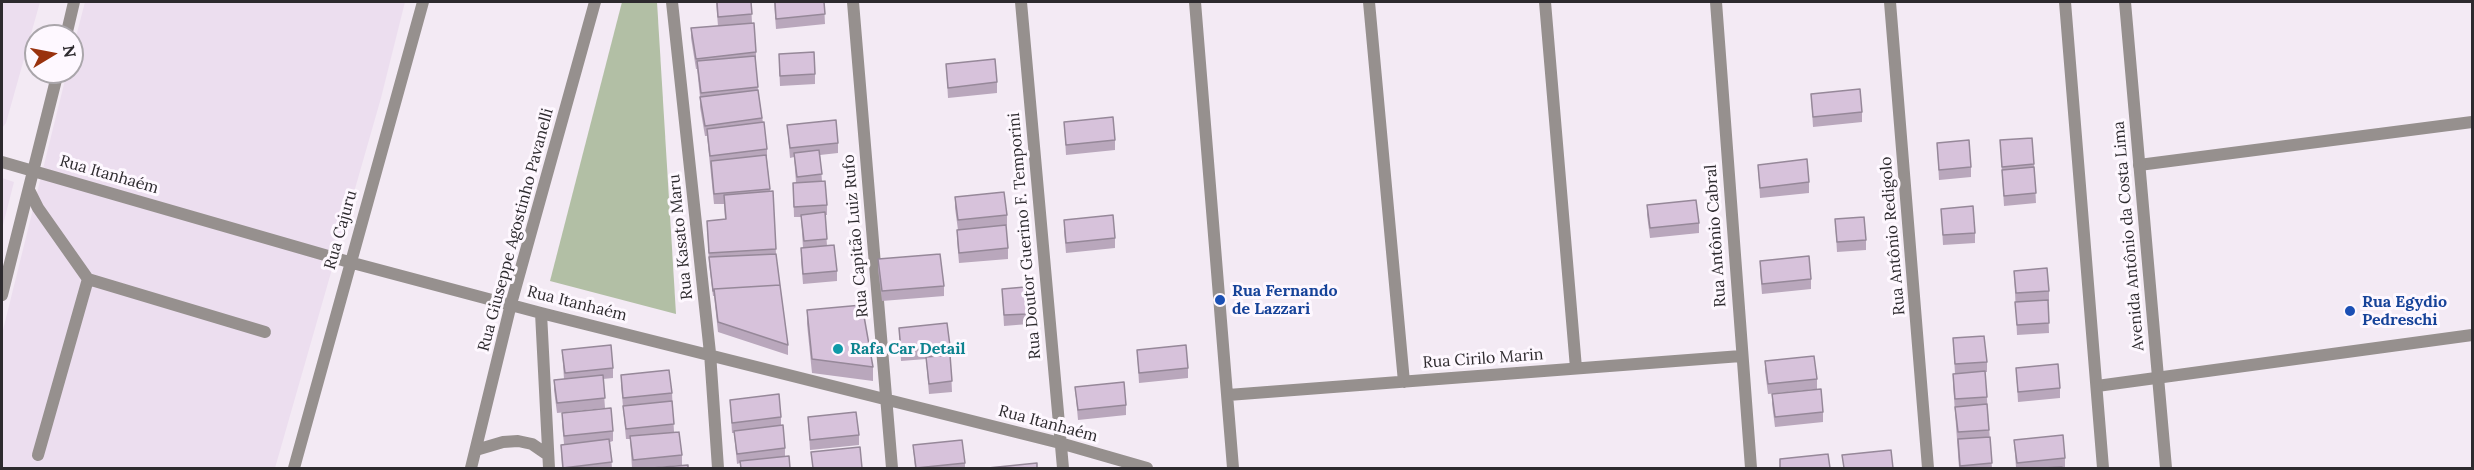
<!DOCTYPE html>
<meta charset="utf-8">
<style>
body{margin:0}
#map{position:relative;width:2474px;height:470px;overflow:hidden;background:#f3eaf4;font-family:Lora,serif}
canvas{display:block}
.frame{position:absolute;inset:0;border:3px solid #2d2a2e;pointer-events:none}
.north{position:absolute;left:24px;top:24px;width:60px;height:60px;box-sizing:border-box;background:#fef8ff;border:2px solid #aaa6ab;border-radius:50%;rotate:80deg;font-size:16px;font-weight:700;line-height:24px;text-align:center;color:#2d2a2e}
.north::after{content:'';display:block;margin:auto;width:21px;height:27px;background:#99320e;clip-path:polygon(50% 0,100% 100%,50% 72%,0 100%)}
</style>
<div id="map">
<canvas width="2474" height="470"></canvas>
<div class="frame"></div>
<div class="north">N</div>
</div>
<script>
const ctx = document.querySelector('canvas').getContext('2d');
ctx.lineJoin = 'round';
function fillPath(path, color) {
  ctx.fillStyle = color;
  ctx.fill(path, 'evenodd');
}
function shape(rows) {
  const path = new Path2D();
  for (const r of rows) {
    path.moveTo(r[0], r[1]);
    for (let i = 2; i < r.length; i += 2) path.lineTo(r[i], r[i + 1]);
  }
  return path;
}
function stroke(path, color, width, dash) {
  ctx.strokeStyle = color;
  ctx.lineWidth = width;
  ctx.lineCap = dash ? 'butt' : 'round';
  ctx.setLineDash(dash || []);
  ctx.stroke(path);
}
function write(font, color, halo, rows, align = 'center') {
  ctx.font = font + ' Lora,serif';
  ctx.lineWidth = 6;
  ctx.setLineDash([]);
  ctx.textBaseline = 'middle';
  ctx.strokeStyle = halo;
  ctx.fillStyle = color;
  for (const [text, x, y, turn = 0] of rows) {
    ctx.save();
    ctx.translate(x, y);
    ctx.rotate((+turn || 0) * Math.PI / 180);
    ctx.textAlign = isNaN(turn) ? turn : align;
    if (halo) ctx.strokeText(text, 0, 0);
    ctx.fillText(text, 0, 0);
    ctx.restore();
  }
}
fillPath(shape([
 [2,2,40,2,6,123,2,128],
 [85,2,405,2,381,98,275,468,2,468,2,334,67,72,72,72,72,52],
 [2,178,14,182,2,229]
]), '#ecdeef');
fillPath(shape([
 [622,2,657,2,676,314,550,281]
]), '#b2bfa5');
stroke(shape([
 [29,190,38,208,88,279,38,455],
 [88,279,265,332]
]), '#96908e', 12);
stroke(shape([
 [672,2,710,353,718,468],
 [853,2,892,468],
 [1021,2,1063,468],
 [1195,2,1233,468],
 [1369,2,1404,382],
 [1545,2,1576,368],
 [1716,2,1751,468],
 [1890,2,1928,468],
 [66,36,74,2],
 [2,162,349,262,541,313,1060,443,1147,468],
 [2139,165,2472,122],
 [2,295,58,72],
 [541,313,549,468],
 [2097,386,2472,335],
 [1228,395,1741,356],
 [476,450,503,442,518,441,532,444,548,455],
 [294,468,423,2],
 [471,468,511,304,595,2]
]), '#96908e', 12);
stroke(shape([
 [2065,2,2103,468],
 [2125,2,2166,468]
]), '#96908e', 12);
fillPath(shape([
 [716,2,751,2,752,23,756,52,756,62,755,62,758,90,767,149,767,159,770,191,773,191,776,254,788,345,788,355,718,332,714,296,713,296,709,263,707,221,725,219,724,204,714,204,707,136,705,136,700,107,700,97,697,69,696,69,691,38,691,28,718,26],
 [774,2,824,2,825,24,776,29],
 [779,64,815,74,815,84,780,86],
 [946,64,997,82,997,93,948,98],
 [1811,94,1862,112,1862,122,1813,127],
 [1064,122,1115,140,1115,150,1066,155],
 [787,125,838,143,838,153,820,155,822,181,827,205,827,215,825,215,827,246,837,271,837,281,803,284,801,259,801,248,803,248,801,217,794,217,793,183,796,183,794,157,790,158],
 [2000,140,2034,164,2036,203,2004,206],
 [1937,143,1971,167,1971,177,1939,180],
 [1758,165,1809,182,1809,193,1760,198],
 [955,197,1007,215,1007,225,1006,225,1008,248,1008,259,959,263,957,240,957,230,958,230,955,208],
 [1647,205,1699,223,1699,233,1650,238,1647,215],
 [1941,209,1975,233,1975,243,1943,245],
 [1835,219,1866,240,1866,250,1837,252],
 [1064,220,1115,238,1115,248,1066,253,1064,231],
 [878,259,944,286,944,296,882,301,878,269],
 [1760,261,1811,279,1811,289,1762,294,1760,271],
 [2014,271,2049,291,2049,301,2048,301,2049,333,2017,335],
 [1002,289,1028,314,1028,324,1004,326],
 [807,310,873,367,873,381,812,373,807,324],
 [899,328,950,346,952,392,929,394,926,359,901,361],
 [1953,338,1987,362,1987,372,1985,372,1992,468,1959,468,1953,384,1953,374,1955,374],
 [562,350,613,368,613,378,603,379,605,408,557,413,554,390,554,380,564,379],
 [1137,350,1188,368,1188,378,1139,383],
 [1765,361,1817,379,1817,389,1768,394,1765,371],
 [2016,368,2060,388,2060,398,2018,402],
 [621,375,672,393,674,432,682,455,682,465,647,468,632,468,630,439,626,439,621,385],
 [1075,387,1126,405,1126,415,1078,420],
 [1772,394,1823,412,1823,422,1775,427,1772,404],
 [730,400,781,417,781,426,785,448,785,456,790,468,740,468,740,463,737,464,734,433,732,433],
 [562,413,613,431,613,441,610,442,612,468,562,468,561,445,564,444,562,423],
 [808,417,859,435,859,445,810,450],
 [2014,440,2065,458,2065,468,2016,468],
 [913,445,965,463,965,468,915,468]
]), '#b9a7bc');
const building = shape([
 [717,2,751,2,752,14,718,17,717,2],
 [775,2,824,2,825,14,776,19,775,2],
 [754,23,756,52,696,59,691,28,754,23],
 [814,52,815,74,780,76,779,54,814,52],
 [755,56,758,87,701,93,697,61,755,56],
 [995,59,997,82,948,88,946,64,995,59],
 [1860,89,1862,112,1813,117,1811,94,1860,89],
 [758,90,762,118,705,126,700,97,758,90],
 [1113,117,1115,140,1066,145,1064,122,1113,117],
 [836,120,838,143,790,148,787,125,836,120],
 [764,122,767,149,710,156,707,129,764,122],
 [2032,138,2034,164,2002,167,2000,140,2032,138],
 [1969,140,1971,167,1939,170,1937,143,1969,140],
 [819,150,822,174,797,177,794,153,819,150],
 [766,155,770,189,714,194,711,161,766,155],
 [1807,159,1809,182,1760,188,1758,165,1807,159],
 [2034,167,2036,193,2004,196,2002,170,2034,167],
 [825,181,827,205,794,207,793,183,825,181],
 [773,191,776,249,709,253,707,221,726,219,724,195,773,191],
 [1004,192,1007,215,958,220,955,197,1004,192],
 [1696,200,1699,223,1650,228,1647,205,1696,200],
 [1973,206,1975,233,1943,235,1941,209,1973,206],
 [825,212,827,239,804,241,801,215,825,212],
 [1113,215,1115,238,1066,243,1064,220,1113,215],
 [1864,217,1866,240,1837,242,1835,219,1864,217],
 [1006,225,1008,248,959,253,957,230,1006,225],
 [834,245,837,271,803,274,801,248,834,245],
 [776,254,780,285,714,289,714,290,713,291,709,257,776,254],
 [940,254,944,286,882,291,878,259,940,254],
 [1809,256,1811,279,1762,284,1760,261,1809,256],
 [2047,268,2049,291,2016,293,2014,271,2047,268],
 [780,285,788,345,718,322,714,289,780,285],
 [1025,287,1028,314,1004,315,1002,289,1025,287],
 [2048,300,2049,323,2017,325,2015,302,2048,300],
 [862,305,873,367,812,359,807,310,862,305],
 [947,323,950,346,901,351,899,328,947,323],
 [1984,336,1987,362,1955,364,1953,338,1984,336],
 [611,345,613,368,565,373,562,350,611,345],
 [1186,345,1188,368,1139,373,1137,350,1186,345],
 [950,355,952,381,929,384,926,357,950,355],
 [1814,356,1817,379,1768,384,1765,361,1814,356],
 [2058,364,2060,388,2018,392,2016,368,2058,364],
 [669,370,672,393,623,398,621,375,669,370],
 [1985,371,1987,397,1955,399,1953,374,1985,371],
 [603,375,605,398,557,403,554,380,603,375],
 [1124,382,1126,405,1078,410,1075,387,1124,382],
 [1821,389,1823,412,1775,417,1772,394,1821,389],
 [779,394,781,417,732,423,730,400,779,394],
 [672,401,674,424,626,429,623,406,672,401],
 [1987,404,1989,430,1958,432,1955,407,1987,404],
 [611,408,613,431,564,436,562,413,611,408],
 [856,412,859,435,810,440,808,417,856,412],
 [783,425,785,448,737,454,734,431,783,425],
 [679,432,682,455,633,460,630,436,679,432],
 [2063,435,2065,458,2017,463,2014,440,2063,435],
 [1990,437,1992,463,1960,466,1958,439,1990,437],
 [609,439,612,462,563,468,561,445,609,439],
 [962,440,965,463,916,468,913,445,962,440],
 [860,447,862,468,813,468,811,452,860,447],
 [1891,450,1893,468,1844,468,1842,455,1891,450],
 [1828,454,1830,468,1780,468,1780,459,1828,454],
 [789,456,790,468,741,468,740,461,789,456],
 [1037,463,1037,468,988,468,1037,463],
 [688,465,688,468,652,468,688,465],
 [2062,467,2062,468,2043,468,2062,467]
]);
fillPath(building, '#d7c2db');
stroke(building, '#968899', 1.5);
for (const [x, y, r, color] of [
 [1220,300,6,"#1a4fb4"],
 [2350,311,6,"#1a4fb4"],
 [838,349,6,"#0f9aa8"]
]) {
  const dot = new Path2D();
  dot.arc(x, y, r, 0, 2 * Math.PI);
  ctx.fillStyle = color;
  ctx.fill(dot);
  stroke(dot, '#fef8ff', 2);
}
write('16px', '#2d2a2e', '#fef8ff', [
 ["Rua Itanhaém",109,175,16],
 ["Rua Cajuru",341,230,-74],
 ["Rua Giuseppe Agostinho Pavanelli",516,230,-75],
 ["Rua Capitão Luiz Rufo",856,236,-95],
 ["Rua Doutor Guerino F. Temporini",1025,236,-95],
 ["Rua Antônio Cabral",1716,236,-94],
 ["Rua Antônio Redigolo",1893,236,-95],
 ["Avenida Antônio da Costa Lima",2129,236,-95],
 ["Rua Kasato Maru",681,237,-96],
 ["Rua Itanhaém",577,304,14],
 ["Rua Cirilo Marin",1483,359,-4],
 ["Rua Itanhaém",1048,424,15]
]);
write('bold 16px', '#164399', '#fef8ff', [
 ["Rua Fernando",1232,291],
 ["de Lazzari",1232,309],
 ["Rua Egydio",2362,302],
 ["Pedreschi",2362,320]
], 'left');
write('bold 16px', '#0d838f', '#fef8ff', [
 ["Rafa Car Detail",850,349]
], 'left');
</script>
